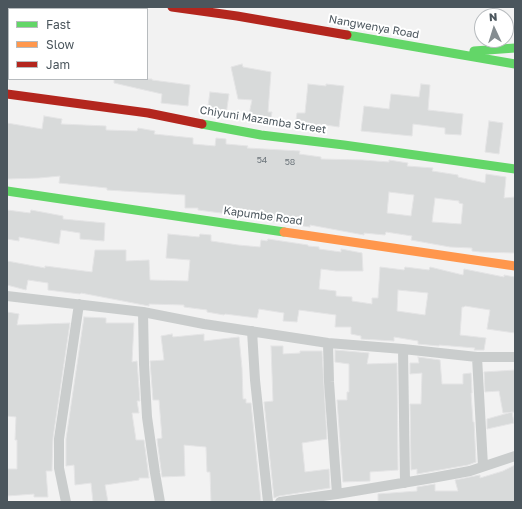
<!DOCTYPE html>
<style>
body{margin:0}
#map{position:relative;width:522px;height:509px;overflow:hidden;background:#f2f2f2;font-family:"Golos Text",sans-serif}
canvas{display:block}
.frame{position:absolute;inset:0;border:8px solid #4b565d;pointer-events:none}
.legend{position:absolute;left:8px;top:8px;width:140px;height:72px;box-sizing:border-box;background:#fff;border:1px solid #b7bbbe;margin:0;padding:5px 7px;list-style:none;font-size:12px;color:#4b565d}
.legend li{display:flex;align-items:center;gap:8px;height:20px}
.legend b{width:20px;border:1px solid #b7bbbe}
.north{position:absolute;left:474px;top:8px;width:40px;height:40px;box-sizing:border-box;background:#fff;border:1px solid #b7bbbe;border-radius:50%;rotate:356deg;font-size:11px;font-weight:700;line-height:16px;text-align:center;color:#4b565d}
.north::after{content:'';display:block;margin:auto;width:14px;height:18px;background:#858d91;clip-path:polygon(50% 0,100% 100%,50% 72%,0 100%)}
</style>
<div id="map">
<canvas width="522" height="509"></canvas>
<div class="frame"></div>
<ul class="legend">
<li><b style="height:5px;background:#63d668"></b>Fast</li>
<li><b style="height:5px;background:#ff974d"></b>Slow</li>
<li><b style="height:5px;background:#b3261e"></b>Jam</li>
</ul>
<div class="north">N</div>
</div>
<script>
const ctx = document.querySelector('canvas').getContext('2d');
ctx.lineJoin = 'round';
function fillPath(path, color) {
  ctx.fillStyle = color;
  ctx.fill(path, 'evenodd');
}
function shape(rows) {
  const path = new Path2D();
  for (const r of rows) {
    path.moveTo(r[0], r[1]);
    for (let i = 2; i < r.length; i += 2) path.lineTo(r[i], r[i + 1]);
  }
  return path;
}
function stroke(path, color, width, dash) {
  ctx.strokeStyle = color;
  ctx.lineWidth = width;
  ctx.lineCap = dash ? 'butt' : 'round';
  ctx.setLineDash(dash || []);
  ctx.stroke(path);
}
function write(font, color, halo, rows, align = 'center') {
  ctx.font = font + ' "Golos Text",sans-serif';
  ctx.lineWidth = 4;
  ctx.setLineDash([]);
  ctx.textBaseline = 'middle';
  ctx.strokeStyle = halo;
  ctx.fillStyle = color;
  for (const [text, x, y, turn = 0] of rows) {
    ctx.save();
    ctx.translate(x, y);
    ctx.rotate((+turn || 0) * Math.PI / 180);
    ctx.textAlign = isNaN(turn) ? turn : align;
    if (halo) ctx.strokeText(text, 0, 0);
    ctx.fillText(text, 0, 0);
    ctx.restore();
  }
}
const building = shape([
 [242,64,243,67,271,72,268,112,272,112,270,123,248,119,252,100,238,99,231,67,242,64],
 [114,79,152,79,152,80,190,85,188,106,161,103,162,94,114,83,114,79],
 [308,84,326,86,326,84,344,86,339,127,319,124,318,129,295,127,297,113,305,113,308,84],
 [421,84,430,85,428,110,463,114,461,135,445,134,445,128,413,124,412,136,361,131,364,106,389,109,391,94,419,97,421,84],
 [210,92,229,94,226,115,207,113,210,92],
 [44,116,62,119,61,124,106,126,106,130,137,131,138,128,155,131,154,134,193,138,193,144,215,146,216,138,226,139,226,144,248,146,247,148,300,151,299,154,321,157,321,159,363,160,389,162,389,160,408,163,407,166,433,168,432,171,458,175,458,177,485,183,486,174,506,177,504,198,515,197,515,253,480,252,472,251,472,248,450,247,411,240,412,236,386,232,385,235,364,233,364,235,310,225,310,227,269,221,270,217,221,213,198,210,198,208,185,208,185,195,107,190,107,188,59,183,60,176,39,178,7,179,7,123,42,129,44,116],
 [389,192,414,195,411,216,387,213,389,192],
 [435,198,459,201,459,203,463,204,461,224,432,222,435,198],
 [489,121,503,123,499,154,485,152,489,121],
 [7,210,30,213,31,210,63,216,63,219,105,223,104,241,80,239,80,233,61,230,59,244,19,237,19,241,7,239,7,210],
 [168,234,199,237,200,234,211,235,211,241,238,245,260,247,261,240,267,241,268,239,308,245,308,246,319,247,319,249,341,252,341,249,362,253,363,271,336,271,321,269,319,289,336,291,336,296,352,297,352,301,372,304,372,298,378,298,380,267,404,270,405,267,429,270,430,267,463,275,464,269,504,277,504,275,515,277,515,333,487,329,490,310,465,306,464,307,462,307,460,335,486,338,484,350,474,350,475,348,439,345,439,346,418,344,418,341,394,337,394,341,361,339,361,336,351,334,351,327,335,327,336,315,299,310,297,322,283,321,284,313,259,309,257,318,225,314,224,315,207,312,207,310,184,307,184,305,149,304,149,306,81,293,80,294,48,290,48,283,28,280,26,290,7,285,7,261,45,268,45,266,92,272,95,250,126,250,126,261,149,260,150,280,188,281,190,260,166,258,168,234],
 [398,290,428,293,425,315,397,311,398,290],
 [7,312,19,314,17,325,70,323,53,438,52,468,52,471,46,471,48,497,34,497,34,494,7,496,7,469,17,469,17,440,15,440,16,417,7,416,7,312],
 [84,317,106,318,106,323,134,323,132,362,137,361,140,401,137,401,139,413,132,413,136,440,144,440,149,478,139,478,139,480,105,485,108,502,93,502,91,483,75,485,74,465,66,466,66,439,84,317],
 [172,334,173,337,204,334,204,341,239,337,242,368,243,399,246,399,246,403,251,403,261,501,211,502,210,472,207,472,206,447,184,445,185,476,162,477,157,439,162,438,159,400,153,400,150,361,164,360,161,336,172,334],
 [271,346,283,346,283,354,300,353,300,351,322,351,327,439,302,443,305,472,329,469,330,488,279,496,274,498,264,402,273,401,271,346],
 [335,350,369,353,367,364,397,363,398,470,370,472,370,481,343,482,337,400,347,400,347,392,349,392,349,364,335,362,335,350],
 [418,357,440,360,442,384,463,384,463,374,471,373,472,393,471,393,473,422,474,422,476,462,468,465,417,474,417,469,411,470,410,404,421,404,422,373,410,374,410,363,419,363,418,357],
 [515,370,515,412,503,413,499,391,485,392,484,372,515,370],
 [512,412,514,423,487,429,487,419,512,412],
 [515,465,515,502,378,502,378,494,417,491,417,487,435,484,435,491,458,491,455,480,480,475,480,478,503,471,515,465]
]);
fillPath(building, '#d8dada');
stroke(building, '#e4e4e5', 1);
stroke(shape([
 [7,296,143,312,204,324,328,343,403,349,477,357,515,357],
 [143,312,144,364,147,417,155,473,160,502],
 [252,331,255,380,268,502],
 [328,343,329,382,337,494],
 [403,349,405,483],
 [477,357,483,466],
 [66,502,59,468,59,439,79,304],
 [280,502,337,494,432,478,470,471,515,456]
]), '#cacdcd', 10);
stroke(shape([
 [347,35,515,64],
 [474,51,515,48],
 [202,124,261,135,344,145,515,169],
 [7,191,284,232]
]), '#63d668', 9);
stroke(shape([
 [284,232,515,266]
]), '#ff974d', 9);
stroke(shape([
 [172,7,237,16,347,35],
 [7,94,148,113,202,124]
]), '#b3261e', 9);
write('9px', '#70787e', null, [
 ["54",262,160],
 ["58",290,162]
]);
write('11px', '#4b565d', '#fff', [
 ["Nangwenya Road",374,27,10],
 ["Chiyuni Mazamba Street",263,120,9],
 ["Kapumbe Road",263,216,8]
]);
</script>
